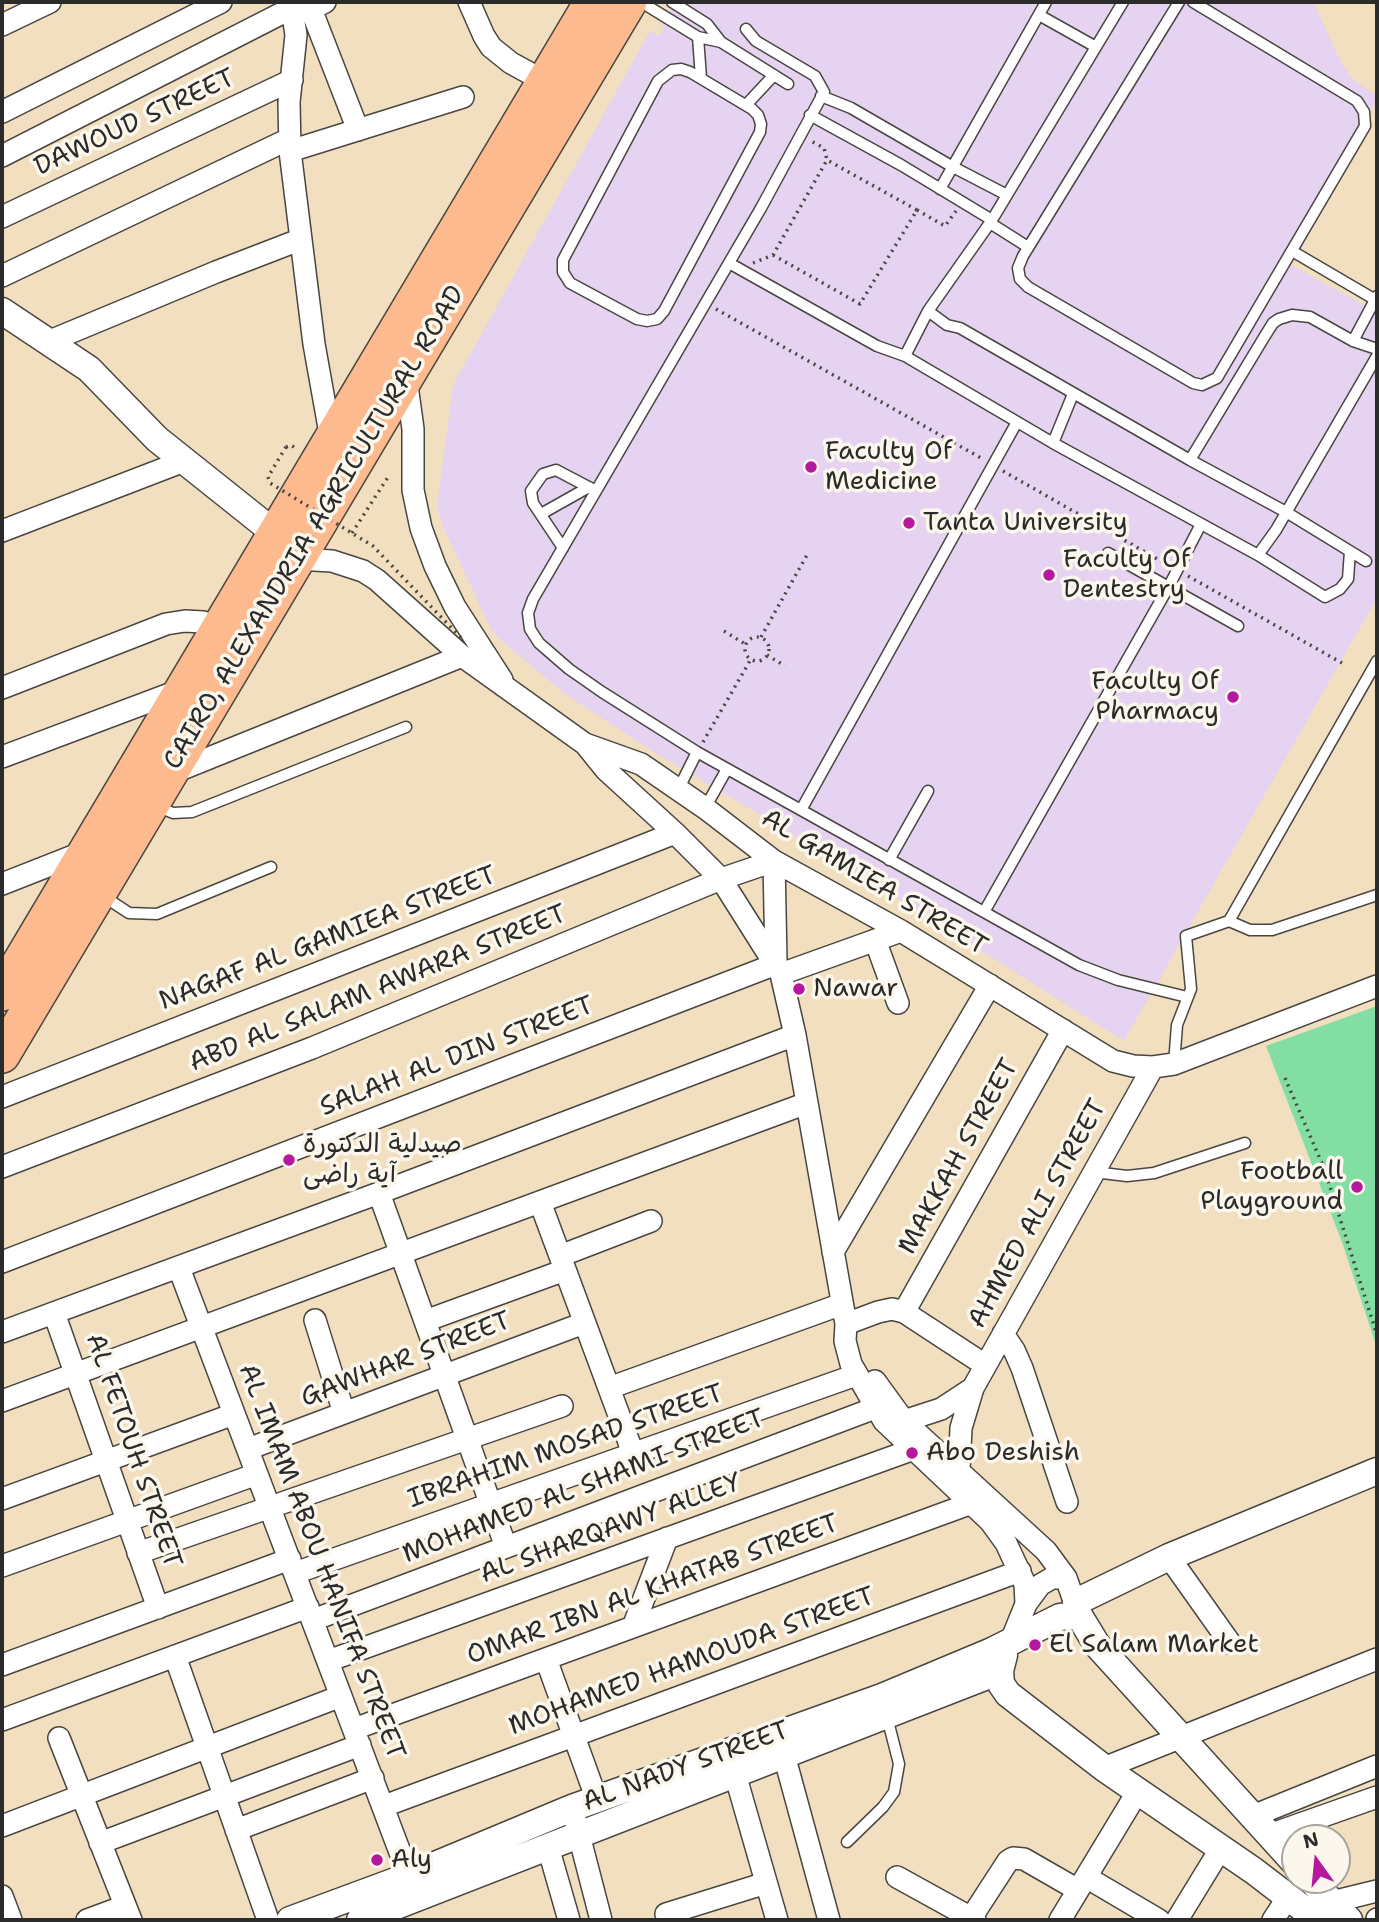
<!DOCTYPE html>
<meta charset="utf-8">
<style>
body{margin:0}
#map{position:relative;width:1379px;height:1922px;overflow:hidden;background:#f1dfc0;font-family:"Shantell Sans",sans-serif}
canvas{display:block}
.frame{position:absolute;inset:0;border:4px solid #2b2b2b;pointer-events:none}
.north{position:absolute;left:1281px;top:1824px;width:70px;height:70px;box-sizing:border-box;background:#fbf7ec;border:2px solid #a8a59f;border-radius:50%;rotate:345deg;font-size:19px;font-weight:700;line-height:28px;text-align:center;color:#2b2b2b}
.north::after{content:'';display:block;margin:auto;width:24px;height:32px;background:#b5179e;clip-path:polygon(50% 0,100% 100%,50% 72%,0 100%)}
</style>
<div id="map">
<canvas width="1379" height="1922"></canvas>
<div class="frame"></div>
<div class="north">N</div>
</div>
<script>
const ctx = document.querySelector('canvas').getContext('2d');
ctx.lineJoin = 'round';
function fillPath(path, color) {
  ctx.fillStyle = color;
  ctx.fill(path, 'evenodd');
}
function shape(rows) {
  const path = new Path2D();
  for (const r of rows) {
    if (r.length === 3) {
      path.moveTo(r[0] + r[2], r[1]);
      path.arc(r[0], r[1], r[2], 0, 2 * Math.PI);
      continue;
    }
    path.moveTo(r[0], r[1]);
    for (let i = 2; i < r.length; i += 2) path.lineTo(r[i], r[i + 1]);
  }
  return path;
}
function stroke(path, color, width, dash) {
  ctx.strokeStyle = color;
  ctx.lineWidth = width;
  ctx.lineCap = dash ? 'butt' : 'round';
  ctx.setLineDash(dash || []);
  ctx.stroke(path);
}
function write(font, color, halo, rows, align = 'center') {
  ctx.font = font + ' "Shantell Sans","Playpen Sans Arabic",sans-serif';
  ctx.lineWidth = 7;
  ctx.setLineDash([]);
  ctx.textBaseline = 'middle';
  ctx.strokeStyle = halo;
  ctx.fillStyle = color;
  for (const [text, x, y, turn = 0] of rows) {
    ctx.save();
    ctx.translate(x, y);
    ctx.rotate((+turn || 0) * Math.PI / 180);
    ctx.textAlign = isNaN(turn) ? turn : align;
    if (halo) ctx.strokeText(text, 0, 0);
    ctx.fillText(text, 0, 0);
    ctx.restore();
  }
}
fillPath(shape([
 [674,2,1313,2,1342,64,1352,79,1377,96,1377,101,1362,124,1300,239,1305,243,1296,259,1289,256,1286,262,1364,305,1367,300,1377,306,1377,598,1124,1041,840,862,652,751,565,694,498,638,491,629,444,529,437,507,453,385,650,31,660,36,665,26,661,24]
]), '#e5d3f1');
fillPath(shape([
 [1377,1006,1377,1348,1342,1242,1266,1046]
]), '#83dea4');
const service = shape([
 [641,2,698,37,721,42,788,84],
 [672,2,707,24,721,42],
 [1179,2,1023,256,1018,268,1020,279,1028,287,1193,383,1202,385,1217,378,1365,126,1364,112,1357,101,1193,2],
 [1039,15,1096,47],
 [746,29,756,41,815,76,824,92,761,208,533,599,528,613,530,629,539,643,569,669,602,692,697,752,801,810,1079,965,1118,980,1187,997],
 [698,37,701,78],
 [681,69,690,72,752,109,758,115,761,124,760,132,664,311,657,319,647,321,637,319,570,283,563,272,563,260,658,81,672,70,681,69],
 [821,96,851,108,953,167,1007,195],
 [746,105,774,75],
 [810,115,901,165,992,220],
 [940,189,1046,2],
 [990,223,1028,247],
 [1292,251,1374,299],
 [729,263,877,346,905,356,1053,443,1258,555,1325,597,1340,589,1348,579,1350,551],
 [928,311,947,325,960,328,1190,460,1286,512,1366,561],
 [1353,341,1377,296],
 [905,356,928,311,992,220,1123,2],
 [1053,443,1073,394],
 [1190,460,1263,339,1273,323,1279,319,1292,315,1310,317,1353,341,1377,349],
 [541,514,589,487],
 [563,548,533,503,531,491,543,474,556,470,596,491],
 [1108,553,1238,626],
 [1258,555,1276,530,1377,356],
 [678,790,697,752],
 [156,806,173,813,192,812,406,727],
 [705,808,727,769],
 [801,810,1017,422],
 [889,860,928,791],
 [103,896,129,913,157,914,271,867],
 [984,912,1169,586,1201,524],
 [1229,921,1250,930,1272,930,1377,895],
 [1174,1064,1177,1025,1191,989,1186,936,1229,921,1377,661],
 [1094,1172,1127,1176,1154,1173,1245,1143],
 [847,1842,883,1807,894,1792,899,1764,887,1717]
]);
const minor = shape([
 [291,2,296,35,289,102,290,151,314,344,331,439],
 [469,2,484,36,491,47,511,63,544,81],
 [311,9,358,130],
 [2,25,50,2],
 [2,112,221,2],
 [290,151,463,97],
 [2,156,292,8,311,9,325,2],
 [2,217,292,80],
 [2,276,289,139],
 [50,341,216,272,299,240],
 [406,378,413,429,413,490,421,528,435,566,455,607,502,680],
 [2,531,184,461],
 [296,559,332,561,363,571,377,580,462,656,585,744,641,764,705,808,774,861,901,931,1113,1061,1133,1066,1153,1067,1174,1064,1377,986],
 [2,688,166,624,185,621,203,622,221,629],
 [585,744,606,770,675,833,721,879,781,974,795,1035,846,1324,845,1341,851,1364,884,1421,990,1521,1006,1543,1025,1584,1026,1604,1011,1641],
 [2,757,183,689],
 [172,773,462,656],
 [774,861,776,962],
 [2,884,86,851],
 [875,940,898,1003],
 [781,974,901,931],
 [2,1097,675,833],
 [2,1167,312,1048,721,879,774,861],
 [379,1193,506,1547],
 [540,1202,633,1453],
 [833,1252,990,985],
 [560,1256,651,1221],
 [2,1262,776,964],
 [179,1268,409,1876],
 [904,1312,1063,1030],
 [54,1313,158,1608],
 [315,1320,344,1413],
 [425,1321,565,1270],
 [846,1324,878,1312,892,1309,904,1312,985,1365],
 [2,1332,379,1193,795,1035],
 [1003,1334,1014,1350,1022,1368,1067,1502],
 [875,1381,904,1421,1046,1551,1066,1578,1079,1615],
 [609,1388,842,1304],
 [2,1401,807,1103],
 [904,1421,941,1409,973,1388],
 [248,1449,584,1323],
 [959,1469,961,1428,973,1388,1153,1067],
 [2,1499,234,1414],
 [138,1553,562,1406],
 [1169,1557,1230,1643],
 [2,1566,257,1474],
 [295,1573,856,1375],
 [1026,1604,1040,1585,1052,1578,1066,1578],
 [313,1620,875,1408],
 [633,1627,667,1538],
 [175,1656,268,1920],
 [546,1659,597,1800],
 [328,1661,914,1449],
 [2,1665,290,1559],
 [2,1720,308,1607],
 [354,1729,972,1503],
 [59,1738,131,1920],
 [784,1755,829,1920],
 [1104,1768,1377,1659],
 [735,1774,777,1920],
 [384,1806,1020,1571],
 [572,1808,601,1920],
 [1253,1816,1377,1766],
 [2,1826,341,1696],
 [236,1830,373,1778],
 [1269,1835,1377,1797],
 [100,1843,360,1745],
 [548,1847,569,1920],
 [897,1877,975,1920],
 [1086,1877,1159,1920],
 [2,1896,11,1920],
 [1332,1902,1377,1891],
 [666,1914,766,1883],
 [971,1918,1008,1861,1013,1858,1024,1859,1078,1890],
 [87,1920,125,1906],
 [1060,1920,1138,1791],
 [1177,1920,1221,1848],
 [1273,1920,1288,1897],
 [1377,1920,1377,1919]
]);
const tertiary = shape([
 [2,311,89,369,157,439,276,534],
 [1076,1602,1169,1557,1377,1471],
 [1004,1655,1000,1671,1001,1684,1008,1694,1104,1768,1254,1871,1318,1920],
 [1311,1880,1349,1920],
 [290,1920,409,1876,572,1808,882,1697,992,1651,1060,1617,1071,1616,1080,1617,1097,1645,1295,1863],
 [360,1920,1000,1671]
]);
const trunk = shape([
 [2,993,592,2],
 [2,1055,629,2]
]);
stroke(service, '#494641', 13);
stroke(minor, '#494641', 24);
stroke(tertiary, '#494641', 29);
stroke(trunk, '#494641', 38);
stroke(shape([
 [917,210,945,226,956,211],
 [773,255,860,304,917,210,827,160],
 [753,263,773,255,827,160,824,148,811,141],
 [716,309,981,458],
 [286,447,291,445,298,450],
 [1003,471,1166,564],
 [352,533,388,477],
 [1188,576,1342,663],
 [724,631,745,644],
 [757,649,12],
 [761,637,807,555],
 [767,655,785,666],
 [703,742,751,659],
 [1285,1078,1324,1168,1377,1335]
]), '#494641', 3.5, [2, 5]);
stroke(service, '#fff', 10);
stroke(minor, '#fff', 21);
stroke(tertiary, '#fff', 26);
stroke(trunk, '#fcba8e', 35);
stroke(shape([
 [286,447,268,477,270,483,373,546,463,640]
]), '#494641', 3.5, [2, 5]);
for (const [x, y, r, color] of [
 [811,467,7,"#b5179e"],
 [909,523,7,"#b5179e"],
 [1049,575,7,"#b5179e"],
 [1233,697,7,"#b5179e"],
 [799,989,7,"#b5179e"],
 [289,1160,7,"#b5179e"],
 [1357,1187,7,"#b5179e"],
 [912,1453,7,"#b5179e"],
 [1035,1645,7,"#b5179e"],
 [377,1860,7,"#b5179e"]
]) {
  const dot = new Path2D();
  dot.arc(x, y, r, 0, 2 * Math.PI);
  ctx.fillStyle = color;
  ctx.fill(dot);
  stroke(dot, '#fbf7ec', 2.5);
}
write('26px', '#2b2b2b', '#fbf7ec', [
 ["DAWOUD STREET",135,123,-25],
 ["CAIRO, ALEXANDRIA AGRICULTURAL ROAD",315,528,-59],
 ["AL GAMIEA STREET",874,883,31],
 ["NAGAF AL GAMIEA STREET",328,939,-21],
 ["ABD AL SALAM AWARA STREET",378,989,-22],
 ["SALAH AL DIN STREET",457,1057,-21],
 ["MAKKAH STREET",959,1157,-61],
 ["AHMED ALI STREET",1038,1214,-61],
 ["GAWHAR STREET",406,1360,-21],
 ["IBRAHIM MOSAD STREET",566,1447,-19],
 ["AL FETOUH STREET",133,1451,71],
 ["MOHAMED AL SHAMI STREET",584,1487,-21],
 ["AL SHARQAWY ALLEY",611,1529,-20],
 ["AL IMAM ABOU HANIFA STREET",321,1562,69],
 ["OMAR IBN AL KHATAB STREET",653,1590,-20],
 ["MOHAMED HAMOUDA STREET",692,1662,-20],
 ["AL NADY STREET",686,1767,-20]
]);
write('26px', '#2b2b2b', '#fbf7ec', [
 ["Faculty Of",825,452],
 ["Medicine",825,482],
 ["Tanta University",923,523],
 ["Faculty Of",1063,560],
 ["Dentestry",1063,590],
 ["Faculty Of",1219,682,"right"],
 ["Pharmacy",1219,712,"right"],
 ["Nawar",813,989],
 ["صيدلية الدكتورة",303,1145],
 ["آية راضى",303,1175],
 ["Football",1343,1172,"right"],
 ["Playground",1343,1202,"right"],
 ["Abo Deshish",926,1453],
 ["El Salam Market",1049,1645],
 ["Aly",391,1860]
], 'left');
</script>
